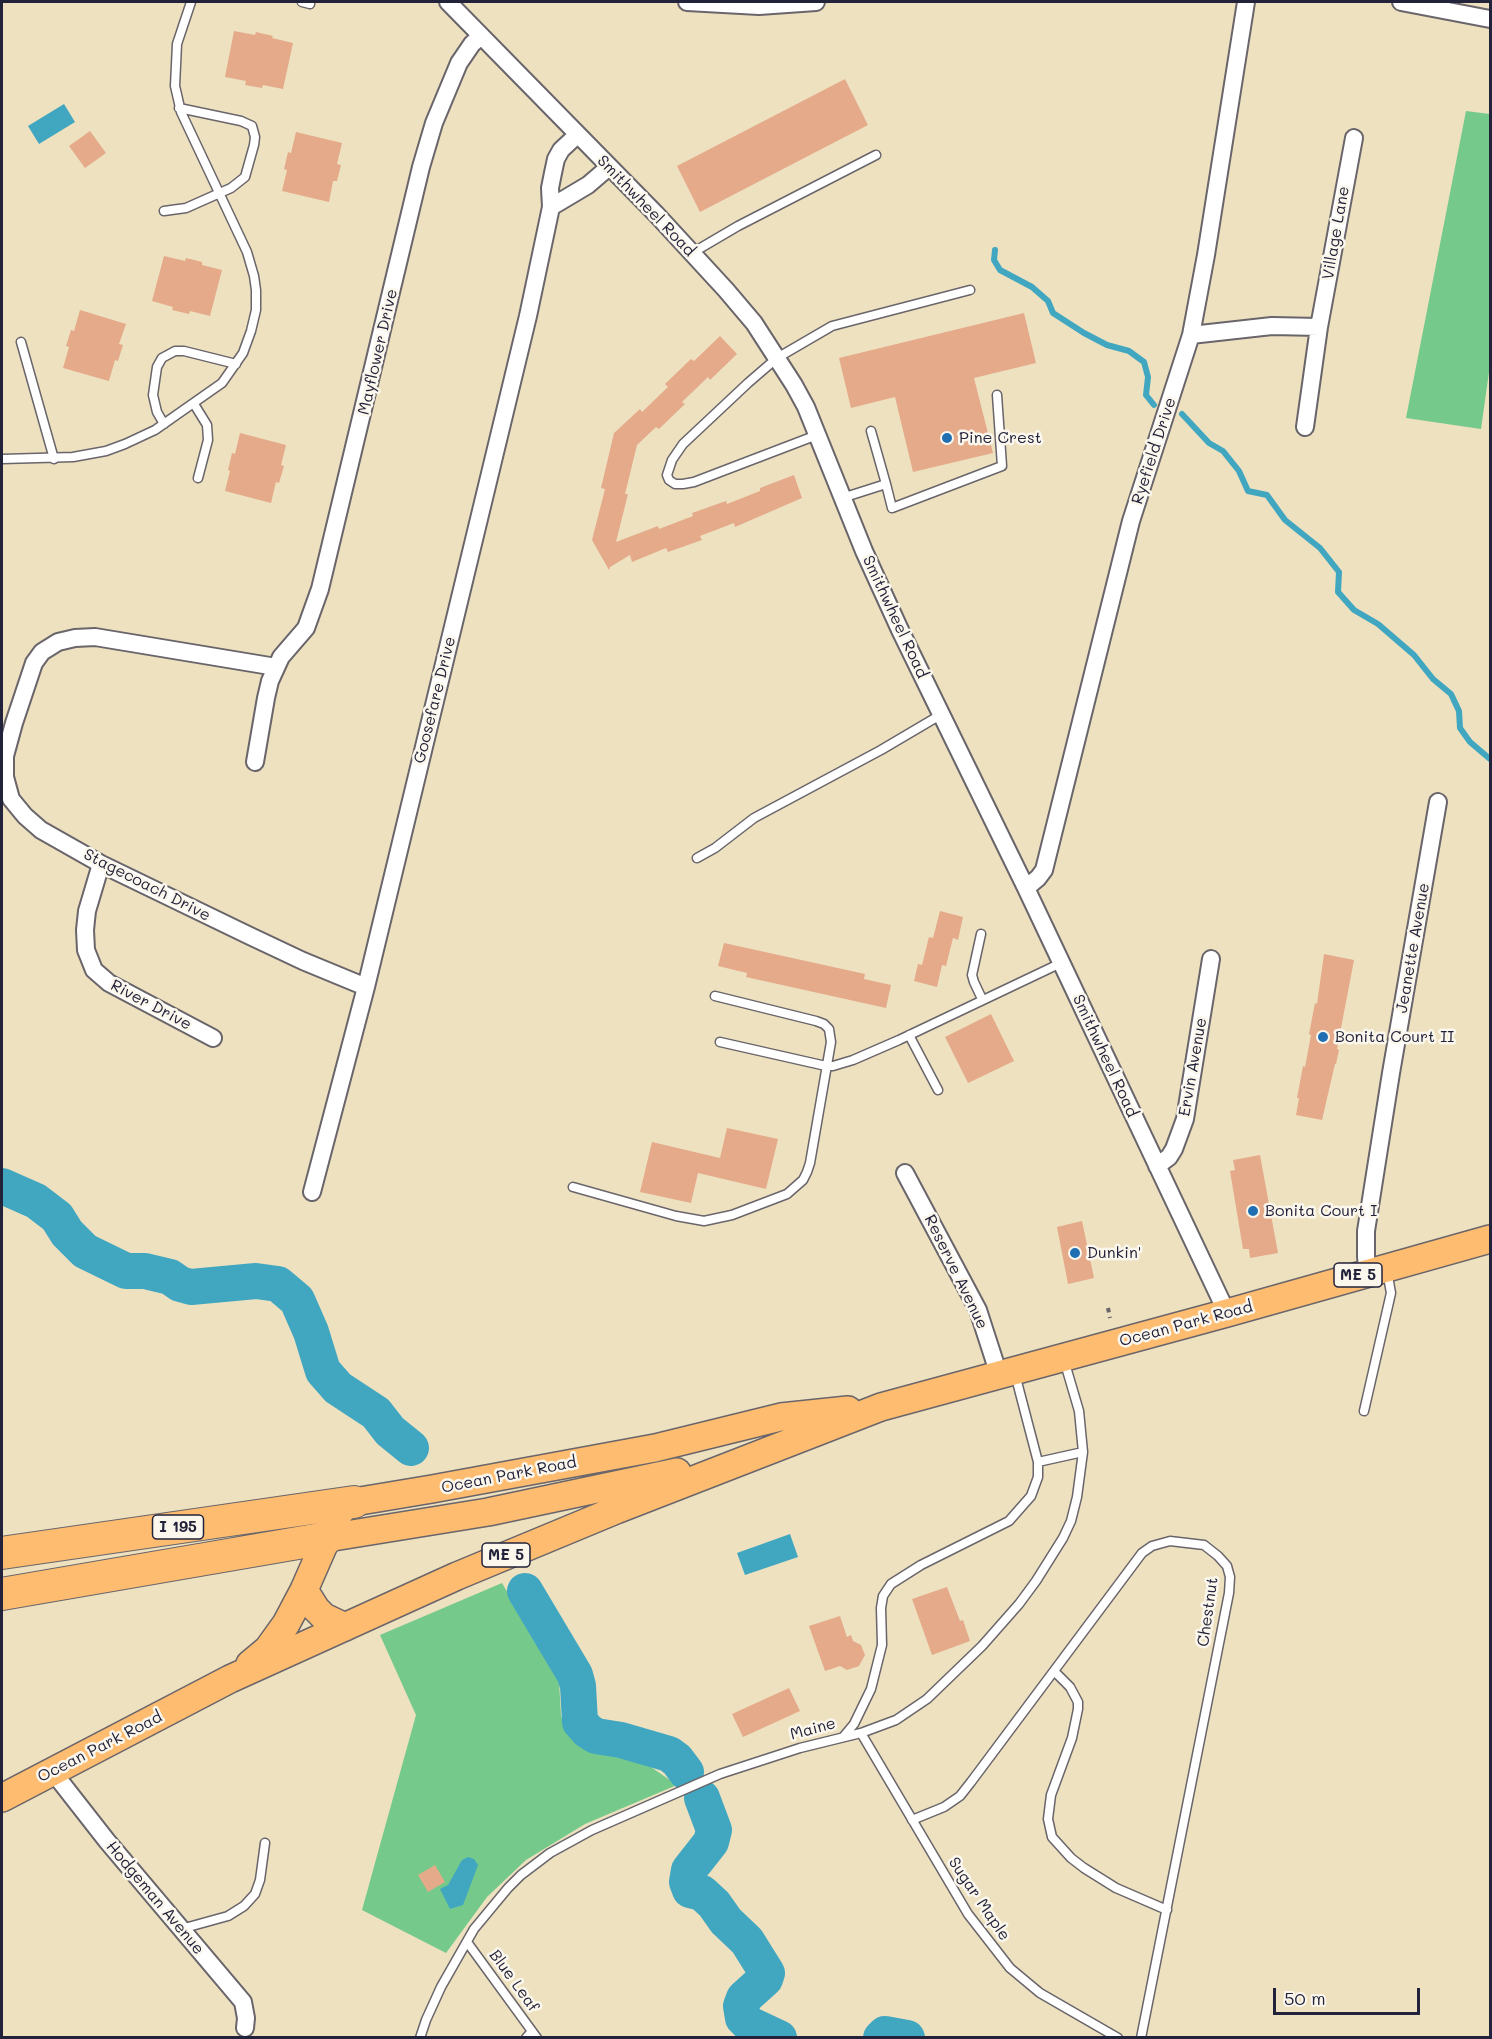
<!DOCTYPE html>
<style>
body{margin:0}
#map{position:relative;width:1492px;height:2039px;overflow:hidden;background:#eee1c0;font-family:Mali,sans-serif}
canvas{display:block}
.frame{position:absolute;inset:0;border:3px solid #22223b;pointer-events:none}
.scale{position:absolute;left:1273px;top:1988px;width:147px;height:27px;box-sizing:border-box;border:3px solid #22223b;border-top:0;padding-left:8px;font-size:18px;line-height:21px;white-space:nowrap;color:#22223b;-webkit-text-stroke:4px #fbf7ec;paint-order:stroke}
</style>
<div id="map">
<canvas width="1492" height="2039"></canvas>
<div class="frame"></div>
<div class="scale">50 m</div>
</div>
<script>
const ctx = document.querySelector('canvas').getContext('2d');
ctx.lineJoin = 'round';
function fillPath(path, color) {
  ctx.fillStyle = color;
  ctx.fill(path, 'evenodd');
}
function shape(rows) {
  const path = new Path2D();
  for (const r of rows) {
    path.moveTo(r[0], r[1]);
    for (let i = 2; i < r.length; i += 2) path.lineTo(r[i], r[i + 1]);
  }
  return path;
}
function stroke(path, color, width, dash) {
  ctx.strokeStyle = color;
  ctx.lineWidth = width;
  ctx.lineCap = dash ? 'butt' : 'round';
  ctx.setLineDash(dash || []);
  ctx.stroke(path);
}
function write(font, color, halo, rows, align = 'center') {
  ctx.font = font + ' Mali,sans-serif';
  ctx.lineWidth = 5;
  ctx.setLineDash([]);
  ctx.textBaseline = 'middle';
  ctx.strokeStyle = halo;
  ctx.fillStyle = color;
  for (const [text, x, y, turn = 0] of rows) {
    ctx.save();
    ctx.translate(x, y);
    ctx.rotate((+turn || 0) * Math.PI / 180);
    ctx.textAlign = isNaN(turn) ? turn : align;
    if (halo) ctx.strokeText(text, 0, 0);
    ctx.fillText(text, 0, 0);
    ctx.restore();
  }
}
fillPath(shape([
 [1466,111,1490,114,1490,365,1481,429,1406,418],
 [502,1583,559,1681,561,1716,568,1734,581,1746,635,1756,677,1785,585,1824,526,1860,487,1897,446,1953,362,1910,416,1715,380,1635]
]), '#75c98b');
fillPath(shape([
 [64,104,75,122,39,144,28,126],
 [790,1534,798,1557,745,1575,737,1553],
 [468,1857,474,1859,478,1865,463,1905,450,1909,440,1889,448,1885,462,1860]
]), '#41a7c1');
stroke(shape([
 [995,250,994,260,1000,270,1032,287,1048,301,1053,313,1084,333,1107,345,1129,351,1144,362,1148,377,1146,395,1154,405],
 [1182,414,1209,443,1223,451,1239,471,1248,491,1267,495,1285,520,1320,548,1339,572,1338,592,1354,610,1378,624,1414,655,1433,679,1451,694,1459,711,1460,728,1470,742,1490,759]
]), '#41a7c1', 6);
stroke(shape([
 [2,1186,36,1201,57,1217,67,1233,85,1251,126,1271,145,1271,170,1277,180,1284,191,1287,256,1281,278,1284,297,1300,311,1332,323,1371,338,1388,376,1413,390,1431,411,1448],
 [525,1591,575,1675,578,1686,580,1722,588,1731,596,1736,621,1740,669,1754,677,1760,686,1772],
 [702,1798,714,1830,711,1842,689,1870,687,1882,690,1890,702,1893,714,1904,726,1921,747,1941,767,1973,765,1979,744,1998,741,2006,743,2018,749,2024,779,2038],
 [881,2038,885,2034,907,2038]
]), '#41a7c1', 36);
fillPath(shape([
 [234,31,255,35,256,32,273,36,272,38,293,43,283,89,263,85,262,88,245,85,246,81,225,77],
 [845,79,868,125,700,212,677,166],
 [90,131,106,153,85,168,69,146],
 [296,132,342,143,337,164,341,165,337,181,333,181,329,202,282,191,287,170,284,169,288,152,291,153],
 [164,256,185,261,186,258,202,262,202,265,222,270,210,316,190,311,189,314,172,310,173,307,152,301],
 [80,310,126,324,119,344,123,345,118,361,115,360,109,381,63,368,69,347,66,346,71,330,74,331],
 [1024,313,1036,363,974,378,993,453,913,472,895,397,851,408,839,358],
 [720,336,737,354,710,380,708,377,682,402,685,404,659,429,656,427,637,445,625,494,628,494,616,542,658,526,659,529,693,516,692,513,726,501,727,504,760,491,760,488,794,475,802,498,735,527,734,523,700,536,702,540,668,552,666,548,632,562,630,555,610,567,609,570,592,540,605,489,601,488,614,433,640,409,642,412,668,387,665,384,691,359,694,361],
 [240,433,286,445,281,465,284,466,279,483,276,482,271,503,225,491,230,471,228,470,232,453,235,454],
 [940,911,963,917,958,940,953,938,946,966,942,965,937,987,914,981,918,964,922,965,929,937,933,938],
 [724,943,865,974,864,979,891,985,886,1008,746,977,747,973,718,966],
 [1324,954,1354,960,1337,1049,1339,1050,1336,1064,1335,1064,1322,1120,1296,1115,1299,1098,1297,1098,1303,1066,1305,1067,1311,1035,1309,1034,1315,1003,1317,1004],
 [991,1014,1014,1061,968,1083,945,1037],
 [727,1128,778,1139,766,1189,698,1173,691,1203,640,1192,652,1142,720,1158],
 [1260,1155,1278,1253,1250,1258,1249,1249,1243,1249,1230,1171,1235,1170,1233,1160],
 [1082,1221,1094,1278,1068,1284,1057,1227],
 [947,1587,960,1621,963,1620,970,1641,932,1655,912,1599],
 [840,1616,847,1637,851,1635,853,1641,861,1645,865,1655,859,1666,847,1670,840,1666,825,1671,809,1626],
 [789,1688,800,1711,743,1737,732,1714],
 [435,1865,445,1882,428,1892,418,1875]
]), '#e4aa8a');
const service = shape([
 [302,2,310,4],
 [164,211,186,208,231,188,245,177,254,145,255,137,252,126,241,121,179,108],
 [692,253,738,226,876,155],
 [21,342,54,459],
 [194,404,207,425,208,440,198,478],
 [164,424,157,412,153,395,157,367,162,358,175,351,184,351,236,364],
 [817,435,694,482,683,484,675,484,669,480,667,475,672,460,683,444,748,383,777,358,832,326,970,290],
 [2,459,73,457,106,451,125,444,155,430,222,383,243,353,251,331,256,310,256,290,254,276,247,252,181,112,175,86,177,44,191,2],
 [886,484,892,508,1002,466,997,395],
 [842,498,886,484,871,431],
 [697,858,715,848,754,818,881,750,942,714],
 [981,934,972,975,974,982,982,999],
 [909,1035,938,1090],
 [720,1042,826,1066,833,1066,853,1060,899,1040,1061,963],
 [573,1187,676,1216,704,1221,732,1215,787,1194,803,1180,807,1172,810,1163,831,1042,829,1029,824,1024,816,1021,715,996],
 [1364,1411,1391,1293,1387,1271],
 [1038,1462,1083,1452],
 [1055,1672,1070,1687,1078,1702,1078,1709,1072,1738,1051,1795,1048,1819,1052,1837,1071,1858,1084,1868,1116,1888,1167,1910],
 [861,1733,968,1914,1010,1968,1040,1993,1118,2038],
 [844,1736,854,1724,871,1689,882,1645,881,1608,883,1596,891,1584,921,1565,1009,1521,1031,1496,1038,1477,1038,1462,1015,1374],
 [912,1820,944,1807,960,1796,971,1782,1142,1553,1152,1546,1170,1541,1204,1545,1218,1556,1227,1566,1230,1577,1229,1593,1141,2038],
 [181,1929,228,1916,244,1906,255,1894,260,1880,265,1843],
 [467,1942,537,2038],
 [420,2038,426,2020,441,1987,474,1929,508,1888,521,1875,550,1853,592,1830,720,1774,800,1748,861,1733,896,1720,927,1699,982,1646,1019,1604,1036,1581,1063,1538,1071,1521,1077,1497,1083,1452,1079,1411,1064,1360],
 [526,2038,532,2031]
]);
const minor = shape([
 [448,2,656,214,726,290,754,323,794,385,806,407,864,551,900,630,1026,888,1227,1313],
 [687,2,759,6,816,2],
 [1401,2,1490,19],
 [551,207,588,185,609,167],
 [1191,335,1272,326,1319,327],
 [1305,427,1319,327,1354,138],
 [276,667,95,637,75,638,58,642,42,652,34,663,14,723,5,756,5,777,11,799,25,816,41,830,101,864,250,936,303,961,366,987],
 [255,762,266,698,270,681,281,657,306,628,320,589,421,167,434,123,459,63,472,44,481,36],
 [101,864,87,911,85,930,86,950,94,970,109,983,213,1038],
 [1026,888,1038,878,1044,870,1131,521,1191,335,1206,255,1246,2],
 [1157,1166,1169,1157,1174,1149,1185,1119,1211,959],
 [905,1173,978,1310,999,1375],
 [312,1192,366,987,528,316,551,207,550,188,553,173,556,159,561,150,577,135],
 [1368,1272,1366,1257,1366,1231,1391,1073,1438,802],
 [53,1772,107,1841,243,2002,246,2018,245,2028]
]);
const primary = shape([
 [327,1538,488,1512,677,1472],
 [304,1590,316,1609,324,1617,345,1627],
 [250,1664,268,1649,286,1624,304,1590,337,1515,344,1507,354,1502,432,1489,655,1448,781,1417,848,1410],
 [2,1798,230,1679,457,1576,616,1510,881,1407,1227,1313,1490,1239]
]);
const motorway = shape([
 [2,1553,354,1502],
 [2,1594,327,1538]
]);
stroke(service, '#69656a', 11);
stroke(minor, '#69656a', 20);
stroke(primary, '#69656a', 30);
stroke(motorway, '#69656a', 34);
stroke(shape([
 [1108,1308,1110,1318]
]), '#69656a', 4, [4.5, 4.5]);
stroke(service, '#fff', 8);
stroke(minor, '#fff', 16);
stroke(primary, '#fdbc70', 27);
stroke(motorway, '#fdbc70', 32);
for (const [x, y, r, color] of [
 [947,438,6,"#1f6fb2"],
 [1323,1037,6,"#1f6fb2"],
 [1253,1211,6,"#1f6fb2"],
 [1075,1253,6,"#1f6fb2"]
]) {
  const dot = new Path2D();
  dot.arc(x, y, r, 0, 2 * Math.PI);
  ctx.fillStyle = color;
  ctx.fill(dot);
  stroke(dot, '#fbf7ec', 2);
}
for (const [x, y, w] of [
 [1358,1275,48],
 [178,1527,51],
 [506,1555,48]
]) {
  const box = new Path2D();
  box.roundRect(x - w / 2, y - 12, w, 24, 4.5);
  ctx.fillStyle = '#fbf7ec';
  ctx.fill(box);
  stroke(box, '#22223b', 1.5);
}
write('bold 15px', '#22223b', null, [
 ["ME 5",1358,1275],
 ["I 195",178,1527],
 ["ME 5",506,1555]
]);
write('16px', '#22223b', '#fbf7ec', [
 ["Smithwheel Road",646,206,46],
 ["Village Lane",1336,233,-80],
 ["Mayflower Drive",378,352,-77],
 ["Ryefield Drive",1154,451,-72],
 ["Smithwheel Road",895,617,65],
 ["Goosefare Drive",435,700,-76],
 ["Stagecoach Drive",147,885,27],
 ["Jeanette Avenue",1413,948,-80],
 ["River Drive",151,1005,28],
 ["Smithwheel Road",1105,1056,65],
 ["Ervin Avenue",1193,1067,-80],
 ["Reserve Avenue",956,1272,64],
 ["Ocean Park Road",1186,1324,-15],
 ["Ocean Park Road",509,1475,-11],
 ["Chestnut",1208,1612,-82],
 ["Maine",813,1729,-15],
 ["Ocean Park Road",100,1747,-27],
 ["Hodgeman Avenue",155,1898,50],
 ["Sugar Maple",979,1899,56],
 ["Blue Leaf",514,1981,54]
]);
write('16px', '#22223b', '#fbf7ec', [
 ["Pine Crest",959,438],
 ["Bonita Court II",1335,1037],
 ["Bonita Court I",1265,1211],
 ["Dunkin'",1087,1253]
], 'left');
</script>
